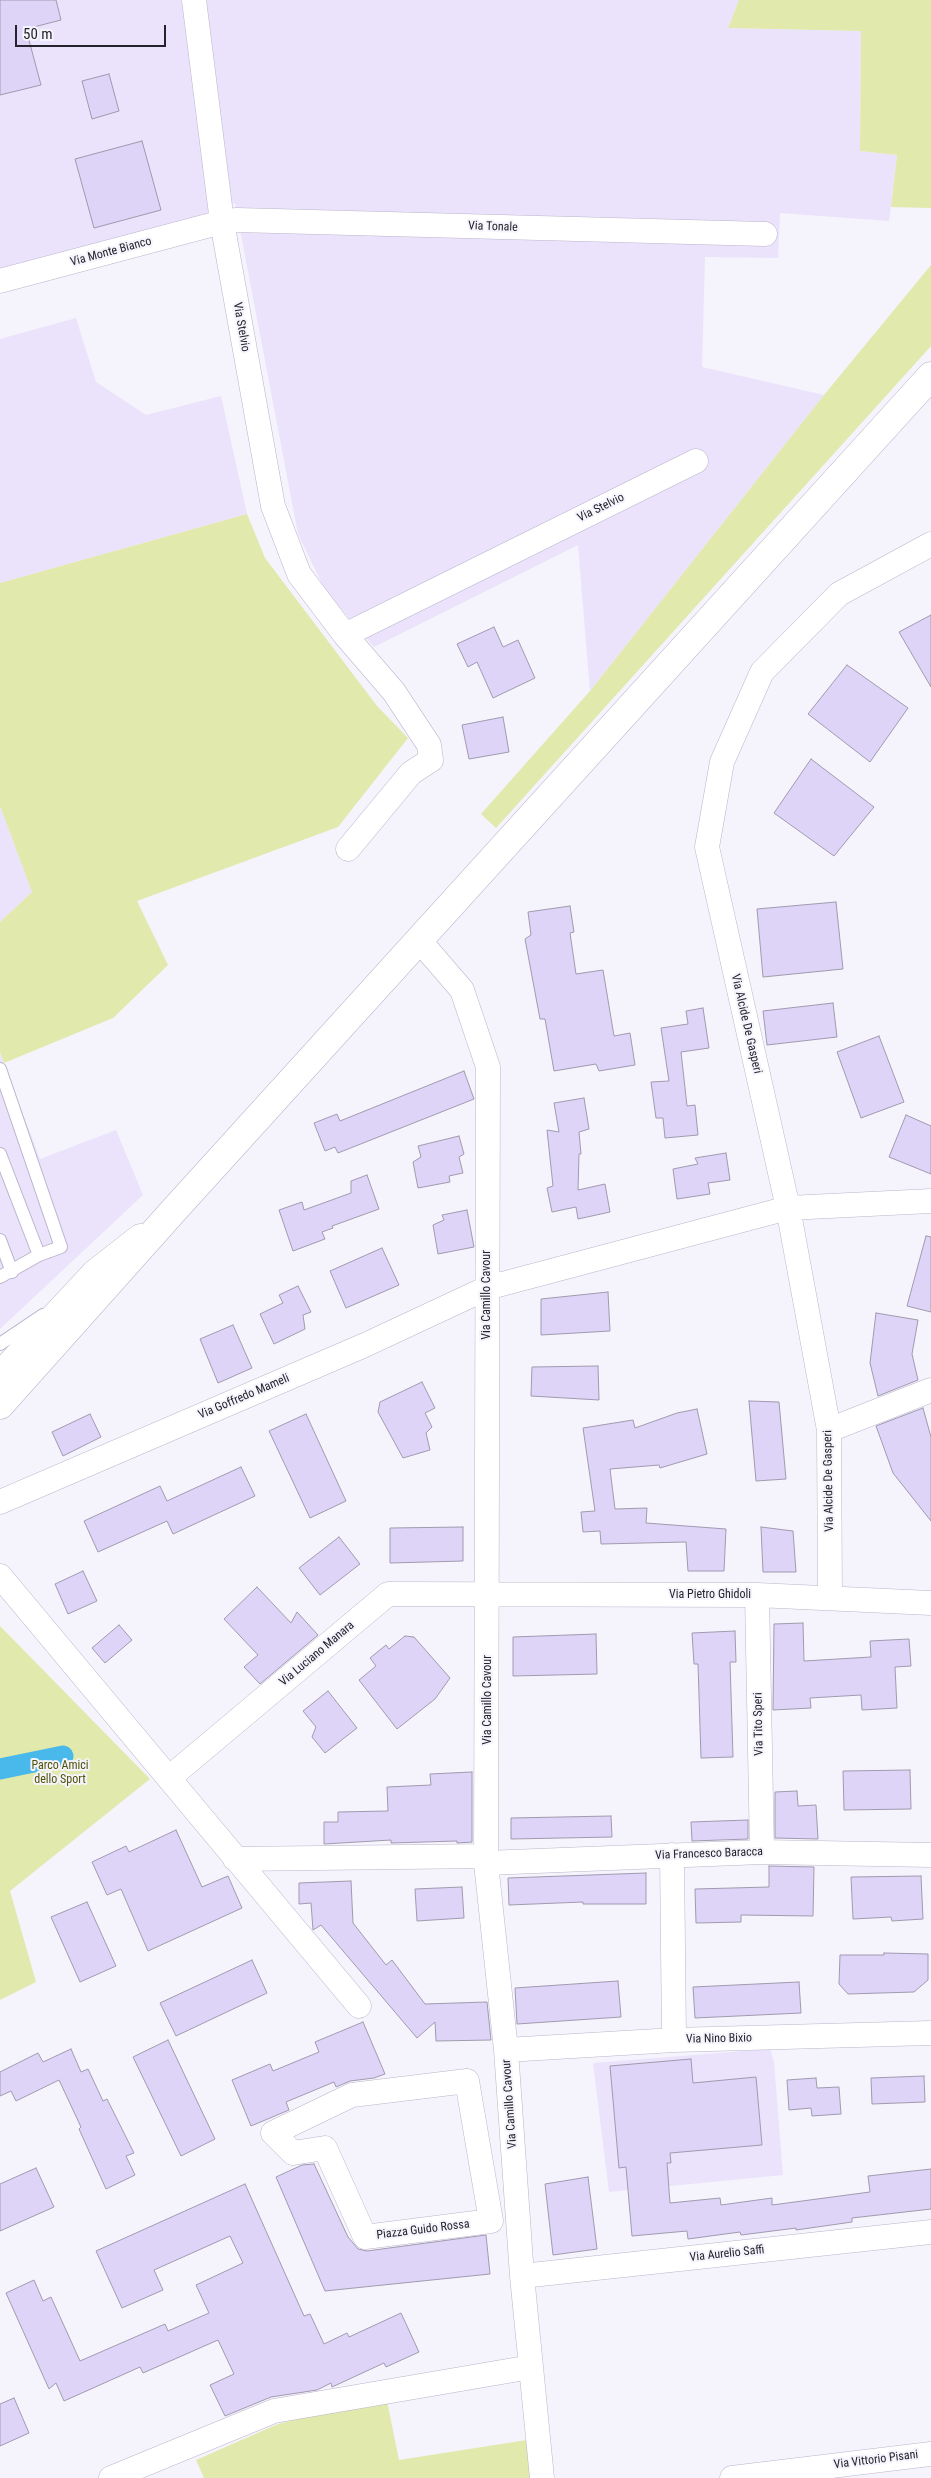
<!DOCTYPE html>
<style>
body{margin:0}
#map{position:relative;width:931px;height:2478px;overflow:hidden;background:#f5f3fc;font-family:"Roboto Condensed",sans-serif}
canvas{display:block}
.scale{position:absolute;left:15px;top:25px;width:151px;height:22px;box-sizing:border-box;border:2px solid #25232b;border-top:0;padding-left:6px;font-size:15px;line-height:18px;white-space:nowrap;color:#25232b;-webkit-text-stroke:4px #f5f3fc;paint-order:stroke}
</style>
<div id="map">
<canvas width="931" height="2478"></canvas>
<div class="scale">50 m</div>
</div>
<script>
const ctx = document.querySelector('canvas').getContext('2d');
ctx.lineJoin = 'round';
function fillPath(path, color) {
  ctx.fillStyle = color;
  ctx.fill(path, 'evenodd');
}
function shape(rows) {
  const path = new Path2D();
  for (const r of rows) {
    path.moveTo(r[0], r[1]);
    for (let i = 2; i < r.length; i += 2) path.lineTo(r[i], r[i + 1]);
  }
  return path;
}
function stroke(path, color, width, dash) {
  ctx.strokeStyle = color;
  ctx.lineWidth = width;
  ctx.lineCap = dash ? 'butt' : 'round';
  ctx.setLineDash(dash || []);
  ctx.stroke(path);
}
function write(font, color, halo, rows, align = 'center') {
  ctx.font = font + ' "Roboto Condensed",sans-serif';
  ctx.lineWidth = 4;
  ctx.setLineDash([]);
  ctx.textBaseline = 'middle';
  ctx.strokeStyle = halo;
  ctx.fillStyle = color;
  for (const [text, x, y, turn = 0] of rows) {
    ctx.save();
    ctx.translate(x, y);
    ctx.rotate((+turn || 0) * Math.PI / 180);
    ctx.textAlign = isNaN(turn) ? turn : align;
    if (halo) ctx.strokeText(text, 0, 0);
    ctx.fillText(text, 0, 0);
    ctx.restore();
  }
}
fillPath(shape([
 [0,0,739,0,728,28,861,31,860,151,897,155,889,221,780,213,778,258,705,257,702,367,824,395,590,691,578,545,374,647,325,590,298,534,235,203,184,224,0,274],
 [76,318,96,382,146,415,221,396,247,514,0,583,0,339],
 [0,806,32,892,0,922],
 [0,1053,40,1159,116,1130,143,1195,0,1329],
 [770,2049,774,2062,783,2175,609,2192,593,2063]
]), '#eae3fb');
fillPath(shape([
 [739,0,931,0,931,208,891,207,897,155,860,151,861,31,728,28],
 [931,265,931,346,496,828,481,814,590,691,824,395],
 [247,514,265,558,377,706,408,738,338,827,137,901,168,965,113,1018,4,1063,0,1052,0,922,32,892,0,806,0,583],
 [0,1626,150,1779,10,1891,36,1982,0,2000],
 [387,2401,399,2460,527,2440,531,2478,204,2478,196,2460,278,2424,328,2411]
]), '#e2e9ac');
stroke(shape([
 [0,1769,63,1756]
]), '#48b9ea', 21);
const building = shape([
 [0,0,56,0,61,20,26,29,41,85,0,95,0,0],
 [109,74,119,111,92,119,82,81,109,74],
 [142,141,161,210,94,228,75,159,142,141],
 [931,615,931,687,899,632,931,615],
 [494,627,503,647,518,640,535,678,493,698,477,662,468,667,457,644,494,627],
 [847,665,908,708,870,762,808,714,847,665],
 [503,717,509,752,469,759,462,725,503,717],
 [811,759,874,807,834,856,774,813,811,759],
 [836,902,843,969,763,977,757,909,836,902],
 [570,906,574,932,570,933,576,974,603,970,614,1036,630,1033,635,1065,599,1071,596,1064,554,1071,545,1019,540,1019,525,939,531,935,528,912,570,906],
 [833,1003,837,1037,767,1045,763,1011,833,1003],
 [703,1008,709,1048,681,1052,687,1106,695,1105,698,1135,665,1138,663,1118,656,1118,651,1082,669,1081,661,1028,688,1024,686,1011,703,1008],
 [879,1036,904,1102,861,1118,837,1052,879,1036],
 [464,1071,474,1099,338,1153,335,1147,325,1151,314,1123,337,1114,340,1121,464,1071],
 [584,1098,589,1129,579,1132,581,1154,579,1154,578,1190,605,1184,610,1212,578,1219,576,1207,552,1212,547,1188,553,1186,547,1130,559,1132,554,1103,584,1098],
 [906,1115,931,1126,931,1174,889,1157,906,1115],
 [459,1136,464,1154,459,1157,463,1173,449,1176,450,1182,418,1188,413,1162,421,1157,418,1146,459,1136],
 [726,1153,730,1180,708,1183,710,1194,677,1199,673,1169,698,1164,695,1158,726,1153],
 [367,1175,379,1209,332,1226,333,1228,322,1232,325,1239,293,1251,279,1210,302,1202,304,1210,351,1193,351,1181,367,1175],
 [467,1210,474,1247,438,1254,433,1225,444,1220,442,1215,467,1210],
 [926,1236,931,1237,931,1312,907,1306,926,1236],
 [382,1248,399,1285,346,1308,330,1271,382,1248],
 [298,1286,311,1312,303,1315,305,1329,274,1344,260,1314,283,1303,279,1295,298,1286],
 [608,1292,610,1331,541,1335,541,1299,608,1292],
 [876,1313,918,1320,912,1354,918,1380,878,1396,870,1363,876,1313],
 [233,1325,252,1368,218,1383,200,1339,233,1325],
 [598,1366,599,1400,531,1396,532,1367,598,1366],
 [422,1382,435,1408,425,1413,432,1427,426,1433,430,1450,403,1458,378,1412,380,1402,422,1382],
 [749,1401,779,1402,786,1479,756,1481,749,1401],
 [923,1408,931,1437,931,1521,893,1473,876,1426,923,1408],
 [697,1409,707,1454,660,1468,659,1465,610,1469,615,1509,647,1508,646,1523,726,1529,724,1571,688,1571,686,1542,601,1544,600,1531,583,1532,581,1512,595,1511,583,1428,633,1420,635,1428,677,1413,697,1409],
 [90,1414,101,1437,63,1456,52,1432,90,1414],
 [306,1414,346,1501,310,1518,269,1431,306,1414],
 [241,1467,255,1496,173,1534,167,1521,98,1552,84,1521,160,1486,167,1501,241,1467],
 [463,1527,463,1561,390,1563,390,1528,463,1527],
 [761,1527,793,1531,796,1572,763,1572,761,1527],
 [339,1537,360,1564,320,1595,299,1568,339,1537],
 [83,1571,97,1601,68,1614,55,1584,83,1571],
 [257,1587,291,1623,297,1612,318,1635,260,1684,244,1667,258,1655,224,1619,257,1587],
 [803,1623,804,1661,871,1657,870,1641,909,1639,911,1666,895,1667,897,1708,862,1710,861,1695,810,1698,811,1708,773,1710,774,1624,803,1623],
 [119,1625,132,1640,105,1663,92,1648,119,1625],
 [735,1631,736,1662,730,1662,733,1757,701,1758,698,1664,694,1664,692,1633,735,1631],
 [596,1634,597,1674,513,1676,513,1637,596,1634],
 [405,1636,414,1637,450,1678,435,1699,397,1729,359,1680,376,1666,370,1658,386,1645,389,1649,405,1636],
 [328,1691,357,1728,325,1753,312,1737,316,1727,303,1711,328,1691],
 [910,1770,911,1809,844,1810,843,1771,910,1770],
 [472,1772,472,1842,457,1843,457,1841,391,1843,391,1840,324,1844,324,1822,338,1822,338,1812,388,1811,387,1787,431,1785,430,1774,472,1772],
 [797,1791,798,1806,816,1805,818,1839,775,1838,775,1792,797,1791],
 [611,1816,612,1837,511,1839,511,1818,611,1816],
 [748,1820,748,1839,692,1841,691,1822,748,1820],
 [176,1830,202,1887,228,1876,242,1908,148,1951,121,1889,107,1895,92,1862,126,1846,129,1852,176,1830],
 [769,1866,814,1867,813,1916,741,1915,741,1922,696,1923,695,1889,769,1887,769,1866],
 [646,1873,646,1904,583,1904,583,1902,509,1905,508,1878,646,1873],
 [921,1876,923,1919,892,1921,891,1917,853,1919,851,1877,921,1876],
 [351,1881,353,1923,386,1965,392,1960,425,2004,487,2002,491,2040,436,2041,435,2022,417,2038,321,1925,313,1930,311,1903,299,1904,299,1883,351,1881],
 [462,1887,464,1918,417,1921,415,1889,462,1887],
 [87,1902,116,1966,80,1982,51,1917,87,1902],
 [884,1953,928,1954,928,1980,914,1992,848,1994,839,1984,840,1955,884,1955,884,1953],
 [252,1960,267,1993,176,2036,160,2003,252,1960],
 [618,1981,621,2017,517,2024,515,1988,618,1981],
 [799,1982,801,2013,695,2018,693,1987,799,1982],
 [363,2022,385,2074,374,2078,350,2081,336,2087,334,2082,286,2102,289,2110,251,2126,232,2080,270,2064,273,2071,319,2052,315,2042,363,2022],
 [168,2040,215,2139,181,2156,133,2057,168,2040],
 [71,2049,81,2072,88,2069,103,2101,107,2099,134,2153,126,2156,135,2175,106,2189,79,2129,81,2127,59,2080,16,2101,11,2091,0,2096,0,2072,38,2053,43,2062,71,2049],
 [691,2059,693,2083,756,2077,762,2145,670,2153,671,2163,667,2163,670,2203,720,2198,721,2205,772,2198,772,2205,870,2192,868,2176,931,2169,931,2209,852,2218,852,2222,796,2230,796,2228,741,2235,740,2232,688,2239,687,2231,632,2236,626,2167,619,2168,610,2066,691,2059],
 [924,2076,925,2102,872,2104,871,2078,924,2076],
 [816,2078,817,2088,839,2087,841,2114,812,2116,811,2108,789,2110,787,2080,816,2078],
 [314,2164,348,2237,358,2249,367,2251,486,2235,490,2274,325,2291,276,2177,302,2165,314,2164],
 [36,2168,54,2207,0,2231,0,2184,36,2168],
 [588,2177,597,2249,553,2255,545,2184,588,2177],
 [245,2184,304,2316,310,2314,324,2344,347,2333,349,2337,401,2313,419,2352,386,2367,384,2363,332,2387,331,2383,317,2390,271,2397,225,2416,210,2385,234,2374,218,2340,143,2373,140,2367,64,2401,56,2383,49,2389,6,2293,34,2280,43,2301,51,2297,80,2361,165,2324,168,2331,209,2313,196,2285,243,2263,230,2236,154,2270,163,2290,122,2308,96,2251,245,2184],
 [14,2398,29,2433,0,2446,0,2404,14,2398]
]);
fillPath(building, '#ded4f7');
stroke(building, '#a09aaf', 1);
const lane = shape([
 [0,1069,61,1247,39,1255],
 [0,1154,39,1255,0,1277],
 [0,1240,12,1272],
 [0,1344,43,1315]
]);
const street = shape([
 [194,0,222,222,273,506,299,574,345,635,394,692,429,745,431,760,411,773,348,849],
 [0,281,222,222,237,220,765,234],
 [345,635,696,461],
 [419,940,462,990,488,1067,486,1863,506,2050,522,2276,542,2478],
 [0,1373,94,1272,140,1236],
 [829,1430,931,1390],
 [0,1502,365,1345,487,1288,788,1208,931,1201],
 [0,1576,359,2006],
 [757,1595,762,1852],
 [830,1597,829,1430,788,1208,707,847,722,762,762,672,839,594,931,544],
 [169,1778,388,1594,757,1595,931,1603],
 [672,1855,674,2040],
 [235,1859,486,1856],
 [486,1863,762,1852,931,1855],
 [506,2050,674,2040,931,2033],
 [467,2081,491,2221,365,2237,325,2148,293,2153,273,2133,352,2095,467,2081],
 [522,2276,931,2232],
 [111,2478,274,2411,531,2367],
 [732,2478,931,2454]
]);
const secondary = shape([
 [0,1405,175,1209,931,376]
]);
stroke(lane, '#bbb5cb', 14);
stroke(street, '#bbb5cb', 25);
stroke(secondary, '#bbb5cb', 29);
stroke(lane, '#fff', 12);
stroke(street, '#fff', 24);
stroke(secondary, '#fff', 28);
write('12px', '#25232b', '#f5f3fc', [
 ["Via Tonale",493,227,2],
 ["Via Monte Bianco",111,252,-15],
 ["Via Stelvio",241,327,80],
 ["Via Stelvio",601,508,-26],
 ["Via Alcide De Gasperi",746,1024,77],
 ["Via Camillo Cavour",487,1295,-90],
 ["Via Goffredo Mameli",244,1397,-23],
 ["Via Alcide De Gasperi",829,1481,-91],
 ["Via Pietro Ghidoli",710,1595],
 ["Via Luciano Manara",317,1654,-40],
 ["Via Camillo Cavour",488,1700,-90],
 ["Via Tito Speri",759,1724,-91],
 ["Via Francesco Baracca",709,1854,-2],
 ["Via Nino Bixio",719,2039,-1],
 ["Via Camillo Cavour",510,2104,-94],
 ["Piazza Guido Rossa",423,2230,-7],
 ["Via Aurelio Saffi",727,2254,-6],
 ["Via Vittorio Pisani",876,2460,-7]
]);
write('12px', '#4e5306', '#f5f3fc', [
 ["Parco Amici",60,1766],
 ["dello Sport",60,1780]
]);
</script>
